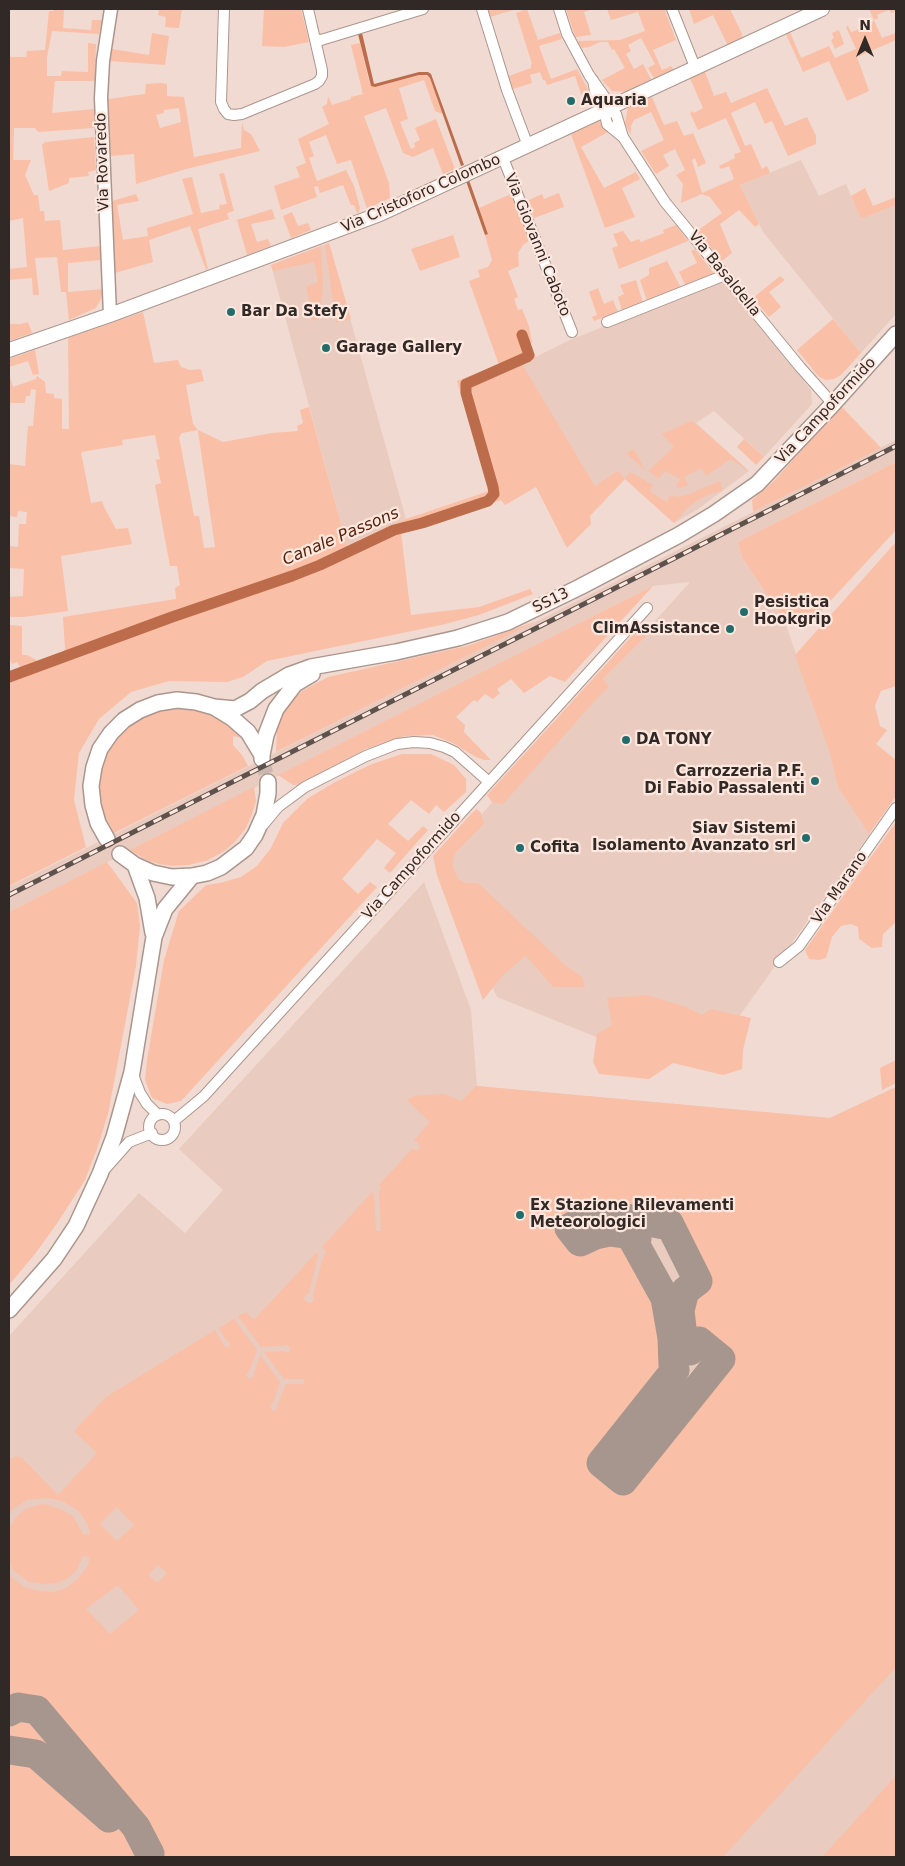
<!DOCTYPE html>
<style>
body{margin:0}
#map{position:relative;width:905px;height:1866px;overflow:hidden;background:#f1dad1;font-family:"DejaVu Sans",sans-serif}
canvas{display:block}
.frame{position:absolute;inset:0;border:10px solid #312925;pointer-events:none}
.north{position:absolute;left:840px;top:15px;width:50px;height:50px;-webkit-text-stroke:4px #fee7de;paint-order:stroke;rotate:0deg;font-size:14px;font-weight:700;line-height:20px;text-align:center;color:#312925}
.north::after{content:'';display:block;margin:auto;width:18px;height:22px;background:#312925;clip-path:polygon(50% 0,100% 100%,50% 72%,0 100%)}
</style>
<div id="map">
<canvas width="905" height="1866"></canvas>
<div class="frame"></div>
<div class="north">N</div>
</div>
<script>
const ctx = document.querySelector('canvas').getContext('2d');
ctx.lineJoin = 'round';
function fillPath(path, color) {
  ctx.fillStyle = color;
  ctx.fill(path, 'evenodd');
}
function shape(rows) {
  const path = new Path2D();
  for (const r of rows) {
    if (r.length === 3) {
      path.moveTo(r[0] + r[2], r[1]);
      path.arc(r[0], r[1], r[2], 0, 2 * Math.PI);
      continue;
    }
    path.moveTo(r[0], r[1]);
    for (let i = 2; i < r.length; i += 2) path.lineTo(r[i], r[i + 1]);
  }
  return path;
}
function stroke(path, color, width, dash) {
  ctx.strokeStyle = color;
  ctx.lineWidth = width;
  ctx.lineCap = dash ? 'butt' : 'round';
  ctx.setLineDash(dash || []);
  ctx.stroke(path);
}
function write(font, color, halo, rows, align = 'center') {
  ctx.font = font + ' "DejaVu Sans",sans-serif';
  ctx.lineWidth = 4.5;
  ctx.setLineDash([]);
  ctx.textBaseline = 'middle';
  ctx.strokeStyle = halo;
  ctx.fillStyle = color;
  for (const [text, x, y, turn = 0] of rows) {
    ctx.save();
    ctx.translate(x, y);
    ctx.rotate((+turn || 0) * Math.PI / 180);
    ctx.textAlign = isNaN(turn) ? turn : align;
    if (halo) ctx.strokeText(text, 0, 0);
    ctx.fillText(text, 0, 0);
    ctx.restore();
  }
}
fillPath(shape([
 [801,160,819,196,846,184,861,219,896,205,896,314,861,353,763,232,740,185],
 [329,243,406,519,347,546,271,265],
 [721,280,811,390,812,404,764,457,714,411,696,423,749,471,698,509,674,523,625,479,595,486,521,364,570,340],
 [896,440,896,462,738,542,742,557,785,622,829,751,838,787,870,834,730,1029,616,1045,497,997,437,864,690,582,653,586,9,912,9,887],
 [424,882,471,1010,477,1086,830,1118,896,1087,896,1857,9,1857,9,1336,139,1193,185,1233,223,1190,179,1149]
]), '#e9ccbf');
fillPath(shape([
 [54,9,64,9,63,28,91,30,92,20,102,20,99,34,52,31,47,57,47,76,61,76,62,71,88,72,88,43,96,44,95,81,55,81,52,113,94,109,94,128,38,132,35,128,14,128,13,160,31,160,25,175,34,195,38,195,40,211,44,211,45,221,60,220,63,250,101,246,101,260,68,263,68,292,103,289,103,295,96,308,69,320,66,292,61,292,57,257,35,258,39,295,33,295,32,278,9,280,9,269,27,267,23,218,9,221,10,57,26,57,27,51,45,50,49,11,53,11],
 [159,9,182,9,179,28,165,27,166,17,158,15],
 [264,9,301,9,309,42,284,47,262,46],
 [488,9,517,9,490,17],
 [522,9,527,9,538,40,560,33,562,39,539,46,551,79,577,69,589,91,589,100,585,105,575,76,547,85,545,80,543,80,540,72,530,75,532,83,513,89,509,76,531,68,531,64,532,64,516,13,522,11],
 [566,9,593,9,584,12,591,35,575,37],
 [607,9,668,9,665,11,676,40,653,50,662,70,671,66,674,70,655,80,648,68,655,64,641,38,628,45,631,51,626,54,634,69,643,64,652,81,627,92,612,91,602,80,625,68,614,49,612,50,608,42,600,42,589,47,582,48,577,41,620,40,645,31,638,12,611,20],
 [689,9,730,9,742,34,742,39,728,46,713,15,694,24],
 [869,9,896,9,896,11,891,13,889,10,877,15,878,18,874,20,882,38,896,33,896,40,857,57,869,91,847,101,829,61,803,72,785,32,789,30,801,58,829,46,835,58,856,49,846,27,848,26,851,32,871,25,874,20],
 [839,30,844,44,835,49,831,40,834,38,832,33],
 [152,33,169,36,165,65,110,61,112,49,149,55],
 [360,43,370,85,375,87,423,74,430,78,443,114,435,111,424,80,399,88,408,119,400,122,411,149,415,147,414,143,420,140,415,128,436,119,455,169,443,174,433,148,413,157,403,153,386,108,364,116,389,183,390,198,367,209,351,160,337,164,326,135,309,142,314,156,309,158,317,181,346,170,354,186,360,208,359,212,357,213,354,205,351,205,343,185,320,193,318,186,314,187,317,197,281,210,274,186,300,177,296,167,306,163,298,139,329,124,322,107,327,104,328,96,332,105,351,99,351,97,363,94,351,45],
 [704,69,714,96,726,92,731,103,767,88,785,126,807,117,816,136,816,144,788,156,772,121,765,124,755,102,731,113,745,146,751,144,762,169,767,166,770,173,740,185,759,224,755,227,739,210,720,224,732,253,722,261,697,231,722,213,710,197,702,194,681,203,683,184,676,175,685,170,675,149,663,155,669,166,656,174,641,151,664,140,651,112,634,120,631,126,631,135,625,124,628,106,651,95,664,125,677,121,684,136,693,133,706,163,698,167,695,158,692,160,702,193,734,179,729,166,721,169,719,166,735,158,734,154,741,152,726,118,698,130,690,113,693,111,694,113,703,108,689,76],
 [161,83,167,84,167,96,184,97,194,157,241,148,242,122,244,130,251,134,260,151,186,169,136,184,134,154,110,156,108,99,145,94,146,84],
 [179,108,181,122,160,128,156,115,164,113,164,110],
 [599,121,610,131,581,147,604,188,636,172,640,179,622,188,635,217,605,228,571,134],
 [94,137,96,170,88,172,89,176,69,178,69,183,49,191,42,145,45,142],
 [224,173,234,211,227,213,229,219,198,229,208,269,206,270,190,226,149,240,153,262,115,273,109,202,136,194,139,201,117,205,123,240,148,236,147,228,193,214,182,179,192,177,201,213,220,209,219,205,227,204,219,174],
 [865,188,873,206,896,197,896,205,861,219,851,196],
 [559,193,564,207,534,218,527,201,542,194,544,199],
 [511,194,530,240,523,245,518,253,519,266,508,271,518,297,514,299,518,310,522,309,529,326,532,343,529,344,536,358,522,364,595,486,618,471,625,479,630,472,653,485,650,492,667,502,670,495,677,497,687,495,720,481,723,491,712,493,698,500,687,508,674,523,625,479,590,516,591,524,567,548,536,487,505,505,501,500,401,533,411,615,479,607,530,589,533,594,479,615,441,625,267,661,243,677,227,682,169,681,131,692,99,719,79,753,74,800,86,847,9,886,9,672,20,667,17,662,12,664,9,657,9,625,22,626,22,655,27,655,38,661,63,652,65,649,63,617,176,599,175,588,180,585,177,566,170,566,155,485,161,483,156,460,160,459,155,435,122,440,123,445,81,452,91,503,102,501,104,507,116,529,128,528,132,544,61,556,68,611,23,617,9,617,9,597,23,596,24,569,9,568,9,546,18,547,19,524,26,524,27,512,18,511,17,517,9,516,9,464,25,466,28,426,33,426,36,390,31,389,30,396,26,396,25,403,9,403,9,374,13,387,36,379,37,376,45,382,46,393,54,394,54,398,62,399,62,429,69,429,68,338,143,312,154,363,178,360,181,367,190,370,201,369,204,381,186,385,193,424,198,430,223,442,272,433,298,431,297,426,303,423,300,410,309,407,347,546,406,519,489,491,457,381,499,365,469,281,480,277,478,270,488,267,492,260,485,235,488,233,479,208],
 [198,430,198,431,215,547,204,548,199,516,194,516,179,437,182,433],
 [272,209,275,219,251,224,257,242,268,239,271,246,247,255,237,220],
 [292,212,298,226,308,223,311,230,291,238,283,216],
 [676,225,688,241,619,269,612,248,618,246,613,234,623,231,631,242,639,239,641,242,664,233,663,230],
 [453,235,460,257,420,271,411,249],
 [329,243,351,319,336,323,325,245],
 [321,246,323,286,319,319,312,321,310,312,312,311,306,287,318,282,314,262,273,271,271,265],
 [695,249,715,275,686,286,679,272,697,263,691,251],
 [667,261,681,288,647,301,640,280,649,275,649,268],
 [780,276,785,280,769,292,781,307,769,317,753,298],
 [636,280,643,303,622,311,618,297,624,294,620,285],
 [598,288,604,304,613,300,618,312,594,321,592,317,597,315,589,292],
 [833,319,861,353,841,375,834,379,826,380,819,377,797,350],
 [28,322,32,333,9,341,9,324,21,324],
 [35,350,39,374,33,375,28,361,9,367,9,359],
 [841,406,881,448,753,512,752,500,774,481],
 [691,421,696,424,749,471,730,459,706,476,702,468,684,477,688,485,680,488,676,487,680,479,665,471,659,478,648,471,674,447,662,434],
 [744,439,764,457,756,465,737,447],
 [634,449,645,470,630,457,627,453],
 [896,462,896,530,810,623,803,617,794,626,785,622,742,557,738,542],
 [896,542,896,686,881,691,875,706,880,726,887,730,876,744,896,760,896,796,869,834,838,787,829,751,795,655],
 [653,586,565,682,550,676,524,693,511,679,497,689,500,693,493,699,485,694,477,702,474,700,456,717,465,725,464,732,491,760,484,760,476,757,453,743,433,735,405,736,366,749,298,785,293,785,278,775],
 [537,621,276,752,277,729,286,708,302,691,328,677,467,646],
 [646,624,650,625,652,630,603,679,609,687,600,695,503,804,492,802,487,795,642,625],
 [172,708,200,711,214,716,231,728,241,738,233,736,233,745,242,755,248,766,114,833,103,813,98,788,101,766,108,748,118,735,134,721,158,710],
 [402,754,431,754,454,765,466,779,466,792,444,812,436,805,429,814,411,800,388,824,408,841,423,826,428,830,390,873,384,868,396,853,377,839,342,879,358,894,370,882,377,887,181,1101,167,1104,152,1098,145,1080,147,1060,164,960,179,911,206,885,220,883,241,877,257,866,271,848,283,823,307,799,335,782,372,764],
 [254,787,256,801,252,814,246,828,235,842,223,852,208,860,189,865,173,866,159,864,146,860,130,850],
 [477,809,481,813,484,824,456,852,453,860,453,868,458,879,465,883,478,883,565,965,582,977,585,987,553,987,526,956,503,975,483,1000,437,875,433,856,472,813],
 [896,822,896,922,883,934,882,947,872,948,859,939,858,927,851,924,841,926,832,937,826,958,819,960,809,959,805,950],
 [107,862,137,903,140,926,136,966,108,1114,97,1149,85,1180,58,1222,35,1254,9,1285,9,912],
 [647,995,686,1007,702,1015,711,1009,751,1018,743,1050,742,1069,723,1075,673,1063,649,1079,599,1074,593,1062,597,1034,612,1025,607,998],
 [896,1060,896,1083,882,1090,880,1068],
 [476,1086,830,1118,896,1087,896,1667,723,1857,9,1857,9,1721,24,1714,38,1721,130,1829,141,1824,40,1702,13,1698,9,1702,9,1575,24,1587,40,1591,54,1592,66,1588,79,1578,88,1565,90,1557,83,1556,76,1571,68,1578,57,1583,44,1584,29,1582,13,1570,9,1562,9,1527,16,1517,27,1508,43,1504,58,1508,73,1516,83,1534,90,1534,88,1525,79,1511,62,1501,47,1498,27,1500,12,1510,9,1516,9,1459,17,1456,22,1458,58,1495,97,1453,74,1431,106,1397,215,1330,225,1347,230,1346,230,1343,226,1340,219,1328,234,1319,257,1350,249,1371,246,1375,247,1377,250,1379,253,1377,260,1355,280,1382,273,1403,270,1407,273,1411,276,1410,286,1384,303,1384,305,1379,284,1379,264,1352,283,1351,288,1353,290,1350,290,1347,285,1345,283,1346,261,1347,238,1316,246,1312,254,1320,317,1252,318,1256,309,1293,305,1296,304,1299,308,1303,311,1303,314,1300,313,1295,323,1257,326,1254,326,1251,322,1247,372,1192,374,1194,376,1231,381,1231,379,1193,381,1188,379,1185,412,1149,418,1150,420,1147,417,1141,413,1142,430,1122,407,1100,414,1096,444,1094,461,1101],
 [609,1215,664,1225,669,1223,698,1281,685,1291,680,1310,684,1346,690,1351,699,1341,721,1359,623,1481,601,1463,675,1370,673,1366,672,1338,665,1298,634,1242,637,1239,624,1234,609,1232,595,1235,580,1242,570,1228,589,1217],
 [117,1507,134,1525,117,1541,100,1524],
 [158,1565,167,1573,158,1583,148,1575],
 [118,1585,139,1610,110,1634,86,1609],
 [896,1776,896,1857,822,1857]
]), '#fabfa7');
fillPath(shape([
 [362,33,374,84,419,72,428,72,431,74,464,165,461,166,430,78,427,75,419,75,375,87,371,86,358,34],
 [469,180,488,234,485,235,466,181]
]), '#bc6c4a');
stroke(shape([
 [9,677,172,617,292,576,320,565,394,530,422,523,488,501,494,494,493,487,466,393,466,384,527,357,529,355,522,335]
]), '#bc6c4a', 11);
stroke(shape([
 [610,1215,664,1225,669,1223,698,1281,685,1291,680,1310,684,1346,690,1351,699,1341,721,1359,623,1481,601,1463,675,1370,673,1366,672,1338,665,1298,634,1242,637,1239,624,1234,609,1232,595,1235,580,1242,569,1228,589,1217,610,1215],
 [9,1712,18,1707,37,1710,136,1827,150,1854],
 [9,1750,36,1754,109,1818]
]), '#a7968e', 29);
stroke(shape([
 [262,759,268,782]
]), '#cbb7af', 15, [15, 8]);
const minor = shape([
 [224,9,221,102,224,109,228,114,234,115,242,114,315,84,319,81,322,76,322,70,308,9],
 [482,9,507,90,528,146],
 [559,9,567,34,589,75,606,99,608,104,605,114,607,124,623,137],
 [672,9,695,67],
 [315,39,321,40,423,9],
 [593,80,597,102,601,107,616,114,623,137,665,202,800,367,833,404],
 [503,158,572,332],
 [607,322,725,275],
 [263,825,278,807,305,787,366,756,397,744,414,742,430,743,444,747,455,752,489,782],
 [779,962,799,946,896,808],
 [132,1072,140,1093,147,1104,158,1115],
 [162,1127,13],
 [174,1121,204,1096,647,608],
 [106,1168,129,1142,152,1133]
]);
const tertiary = shape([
 [110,315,101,98,103,61,111,9]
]);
const secondary = shape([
 [9,350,110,315,380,214,822,9]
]);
const primary = shape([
 [214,707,235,709,250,701,262,691,289,675,311,667,396,652,458,638,508,622,580,587,679,535,714,514,757,484,833,404,896,334],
 [262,755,266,735,276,709,295,684,312,674],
 [107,839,98,823,93,805,91,786,94,767,100,749,111,733,124,720,140,710,158,703,177,700,196,702,214,707,232,718,248,732,262,755,262,759],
 [120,854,135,865,153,873,172,877,192,876,207,873,221,867,246,848,255,835,264,815,268,793,268,782],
 [135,865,147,898,153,933],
 [9,1310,54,1259,76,1226,100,1174,114,1137,132,1072,154,937,165,909,192,876]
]);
stroke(minor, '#ab968d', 12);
stroke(tertiary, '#ab968d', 15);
stroke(secondary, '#ab968d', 16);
stroke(primary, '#ab968d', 18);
stroke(minor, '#fff', 10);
stroke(tertiary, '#fff', 12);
stroke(secondary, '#fff', 14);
stroke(primary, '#fff', 15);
const rail = shape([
 [9,895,896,446]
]);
stroke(rail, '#5d524c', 5);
stroke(rail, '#fee7de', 3, [9]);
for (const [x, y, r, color] of [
 [571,101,5,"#226d6c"],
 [231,312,5,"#226d6c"],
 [326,348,5,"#226d6c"],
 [744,612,5,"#226d6c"],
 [730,629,5,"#226d6c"],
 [626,740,5,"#226d6c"],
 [815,781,5,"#226d6c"],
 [806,838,5,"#226d6c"],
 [520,848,5,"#226d6c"],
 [520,1215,5,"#226d6c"]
]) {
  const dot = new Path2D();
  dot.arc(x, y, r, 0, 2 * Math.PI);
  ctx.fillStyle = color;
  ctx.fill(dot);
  stroke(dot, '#fee7de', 2);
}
write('bold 15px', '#312925', '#fee7de', [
 ["Aquaria",581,101],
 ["Bar Da Stefy",241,312],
 ["Garage Gallery",336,348],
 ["Pesistica",754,603],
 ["Hookgrip",754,620],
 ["ClimAssistance",720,629,"right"],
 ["DA TONY",636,740],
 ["Carrozzeria P.F.",805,772,"right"],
 ["Di Fabio Passalenti",805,789,"right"],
 ["Siav Sistemi",796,829,"right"],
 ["Isolamento Avanzato srl",796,846,"right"],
 ["Cofita",530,848],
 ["Ex Stazione Rilevamenti",530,1206],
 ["Meteorologici",530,1223]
], 'left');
write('15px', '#312925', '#fee7de', [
 ["Via Rovaredo",103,162,-92],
 ["Via Cristoforo Colombo",421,194,-24],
 ["Via Giovanni Caboto",537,245,68],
 ["Via Basaldella",724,274,51],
 ["Via Campoformido",826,411,-47],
 ["SS13",551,601,-26],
 ["Via Campoformido",412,866,-48],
 ["Via Marano",840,888,-55]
]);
write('italic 16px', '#562208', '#fee7de', [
 ["Canale Passons",341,537,-23]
]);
</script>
